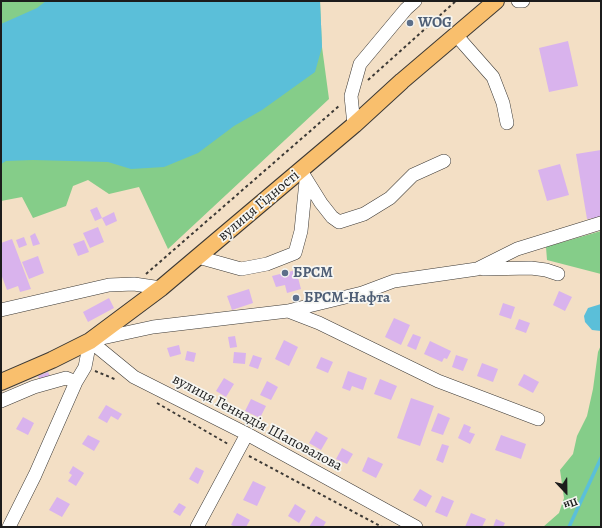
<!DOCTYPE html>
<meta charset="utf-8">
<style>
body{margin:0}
#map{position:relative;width:602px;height:528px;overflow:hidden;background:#f3dfc5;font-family:Alegreya,serif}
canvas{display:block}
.frame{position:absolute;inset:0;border:2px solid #1c1c1c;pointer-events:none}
.north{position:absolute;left:546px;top:472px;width:40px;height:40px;-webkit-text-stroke:3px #f6f6f2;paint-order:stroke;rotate:158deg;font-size:11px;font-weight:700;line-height:16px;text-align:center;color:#1c1c1c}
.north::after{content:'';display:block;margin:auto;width:14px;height:18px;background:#1c1c1c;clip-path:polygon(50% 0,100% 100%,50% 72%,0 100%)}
</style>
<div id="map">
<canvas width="602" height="528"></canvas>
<div class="frame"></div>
<div class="north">Пн</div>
</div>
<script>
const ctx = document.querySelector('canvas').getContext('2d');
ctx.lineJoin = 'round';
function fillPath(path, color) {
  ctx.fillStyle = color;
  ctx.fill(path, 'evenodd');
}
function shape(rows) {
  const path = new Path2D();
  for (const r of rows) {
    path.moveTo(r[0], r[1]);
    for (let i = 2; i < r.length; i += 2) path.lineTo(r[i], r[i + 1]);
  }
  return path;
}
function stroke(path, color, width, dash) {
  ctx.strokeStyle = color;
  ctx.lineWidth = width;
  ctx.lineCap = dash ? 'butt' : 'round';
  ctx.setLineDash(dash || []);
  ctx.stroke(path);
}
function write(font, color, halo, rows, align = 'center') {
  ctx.font = font + ' Alegreya,serif';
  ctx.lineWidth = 3.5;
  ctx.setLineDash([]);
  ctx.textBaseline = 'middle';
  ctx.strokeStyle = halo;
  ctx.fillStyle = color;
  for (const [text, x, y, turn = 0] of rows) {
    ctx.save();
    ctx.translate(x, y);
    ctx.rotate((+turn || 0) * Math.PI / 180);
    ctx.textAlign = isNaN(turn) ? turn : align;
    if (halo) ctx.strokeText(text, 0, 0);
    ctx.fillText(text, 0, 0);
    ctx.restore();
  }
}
fillPath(shape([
 [1,1,320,1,322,47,329,99,168,249,139,187,109,194,88,180,73,186,66,206,33,218,22,197,1,201],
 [601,231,601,274,547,260,546,247],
 [601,345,601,527,543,527,559,513,564,498,560,470,573,454,577,436,587,416,593,389,598,352]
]), '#85cd89');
fillPath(shape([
 [46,1,320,1,322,47,315,72,262,110,234,126,198,153,164,167,131,169,108,162,33,160,6,161,1,164,1,24,37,8],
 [601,304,601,331,592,330,585,322,584,316,588,308]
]), '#5bbfd9');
stroke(shape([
 [569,527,601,458]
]), '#5bbfd9', 3.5);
fillPath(shape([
 [568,41,578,86,549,92,539,48],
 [601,150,601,217,587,219,576,154],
 [560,164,569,195,547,201,538,170],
 [97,207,102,218,95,221,90,210],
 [114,212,117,221,106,226,102,218],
 [98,227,104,242,90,248,83,233],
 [35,233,40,244,33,246,30,236],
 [24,237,27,245,19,248,16,240],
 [12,239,31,289,20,292,18,286,7,290,1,274,1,243],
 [84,240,89,252,78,256,73,244],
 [38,256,44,273,29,279,22,262],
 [296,270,301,289,287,293,285,285,276,287,272,276],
 [249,289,253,303,232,310,227,296],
 [559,291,572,297,565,311,553,305],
 [109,298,114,308,88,322,83,312],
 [503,303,515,307,511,319,499,315],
 [394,318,410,325,401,345,385,337],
 [519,319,530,323,526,333,515,329],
 [413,334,421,337,416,350,407,346],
 [235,336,237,347,230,348,228,337],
 [284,340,298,347,289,366,275,359],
 [430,341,451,351,447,359,444,358,442,362,424,354],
 [179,345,181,354,170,357,167,348],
 [187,351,196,353,194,362,185,360],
 [234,352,246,353,245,364,233,363],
 [253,355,262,358,258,369,249,366],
 [456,355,468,359,463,371,452,367],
 [321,357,333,362,328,373,316,368],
 [482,363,498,369,493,382,477,376],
 [348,371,367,378,363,390,352,386,350,391,342,388],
 [48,372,50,376,40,380,38,376],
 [524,374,539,382,533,393,518,385],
 [224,378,234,384,226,397,216,391],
 [380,379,397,386,391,400,374,394],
 [267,381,278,387,271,400,260,395],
 [411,398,434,406,420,446,397,438],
 [251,399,266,406,260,418,245,411],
 [106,405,122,414,118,420,111,416,107,423,98,418],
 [438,413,450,418,443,435,431,431],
 [23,417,34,423,28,435,16,429],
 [464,424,471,427,469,432,475,434,470,444,458,438],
 [316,431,328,438,321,450,309,443],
 [88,435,100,441,94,451,82,444],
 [501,435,526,444,521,459,495,450],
 [442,444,449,446,443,463,436,460],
 [342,448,353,454,347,464,336,459],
 [368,457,383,464,376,478,362,471],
 [73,466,84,473,76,486,68,481,72,475,69,473],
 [196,467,204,471,198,484,189,479],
 [253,481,266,487,257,506,243,500],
 [420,489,432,496,426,507,413,500],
 [442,496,454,501,447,517,435,512],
 [57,497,70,504,62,517,49,510],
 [179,503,186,507,180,516,173,512],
 [295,504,306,511,299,523,288,516],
 [237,513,250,520,246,527,236,527,231,525],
 [471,513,486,519,482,527,465,527],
 [316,516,326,522,323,527,309,527],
 [496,519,505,523,503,527,493,527]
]), '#d9b3ed');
const minor = shape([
 [518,1,523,1],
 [456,35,493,77,503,103,507,123],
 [354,125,351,96,360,64,406,9,415,1],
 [301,171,321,203,332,217,339,222,364,214,390,198,413,175,444,161],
 [198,257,241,269,267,264,295,253,301,231,306,181],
 [483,269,531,268,546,270,558,274],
 [1,310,109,285,134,284,161,288],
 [288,311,319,323,438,381,538,419],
 [93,340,153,327,288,311,362,293,394,281,477,269,517,249,601,223],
 [90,341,134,377,247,434,416,527],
 [1,401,34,387,66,378,76,382],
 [9,527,35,475,76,382,85,367,90,341],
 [197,527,247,434]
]);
const major = shape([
 [1,382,52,360,90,341,161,288,354,125,402,81,496,1]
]);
stroke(minor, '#3c3935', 14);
stroke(major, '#3c3935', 18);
stroke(shape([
 [368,80,456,1],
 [146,274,339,106],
 [95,371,117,380],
 [157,403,228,444],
 [249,456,382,527]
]), '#3c3935', 2, [3, 3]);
stroke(minor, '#fff', 13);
stroke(major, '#f9bf6d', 16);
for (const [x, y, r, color] of [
 [410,23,4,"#5c6f8a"],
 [285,273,4,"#5c6f8a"],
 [296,298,4,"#5c6f8a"]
]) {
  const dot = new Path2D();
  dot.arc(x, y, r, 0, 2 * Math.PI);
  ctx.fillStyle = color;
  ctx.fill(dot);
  stroke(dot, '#f6f6f2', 1.5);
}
write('bold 15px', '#4e5e75', '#f6f6f2', [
 ["WOG",418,23],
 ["БРСМ",293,273],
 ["БРСМ-Нафта",304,298]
], 'left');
write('15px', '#1c1c1c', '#f6f6f2', [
 ["вулиця Гідності",259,206,-40],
 ["вулиця Геннадія Шаповалова",257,423,28]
]);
</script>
